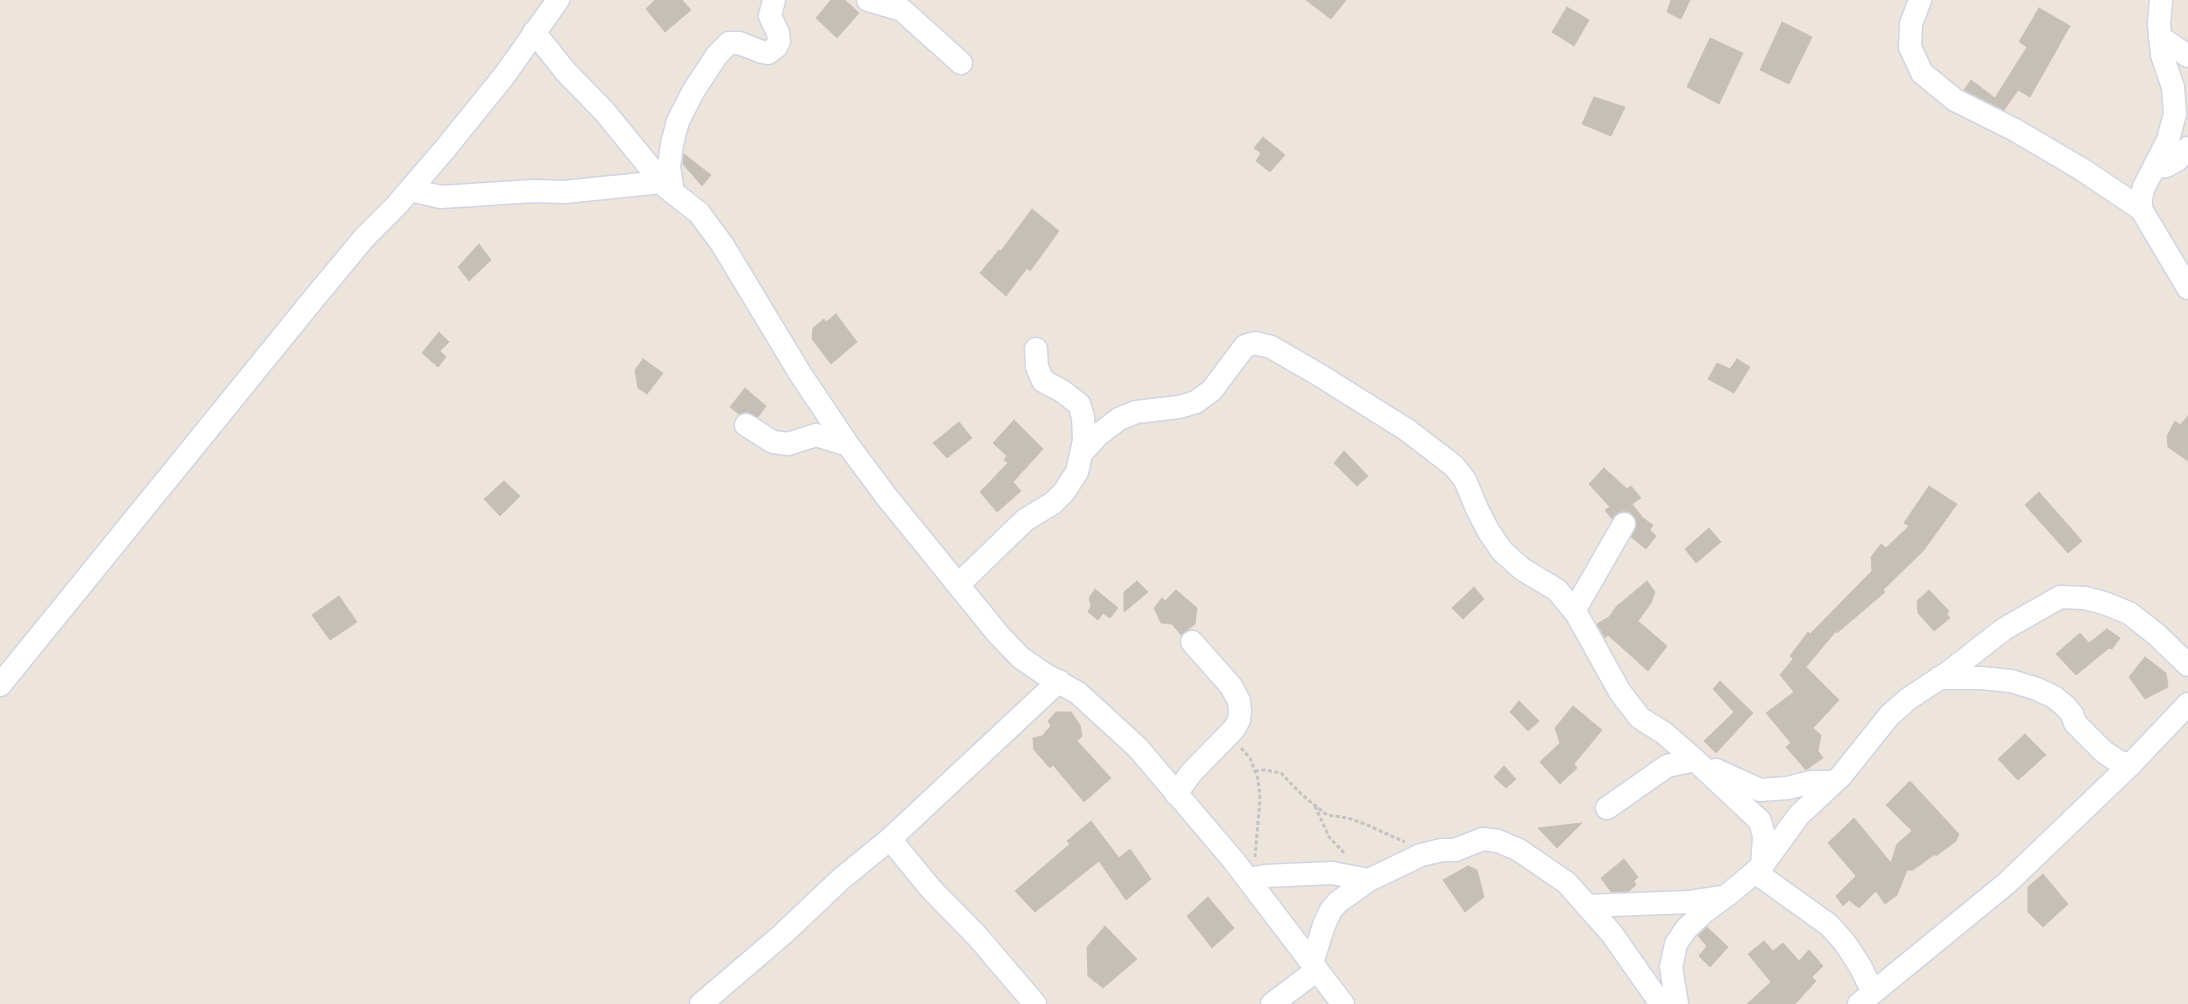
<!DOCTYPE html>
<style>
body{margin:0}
canvas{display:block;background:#ede4db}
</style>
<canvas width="2188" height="1004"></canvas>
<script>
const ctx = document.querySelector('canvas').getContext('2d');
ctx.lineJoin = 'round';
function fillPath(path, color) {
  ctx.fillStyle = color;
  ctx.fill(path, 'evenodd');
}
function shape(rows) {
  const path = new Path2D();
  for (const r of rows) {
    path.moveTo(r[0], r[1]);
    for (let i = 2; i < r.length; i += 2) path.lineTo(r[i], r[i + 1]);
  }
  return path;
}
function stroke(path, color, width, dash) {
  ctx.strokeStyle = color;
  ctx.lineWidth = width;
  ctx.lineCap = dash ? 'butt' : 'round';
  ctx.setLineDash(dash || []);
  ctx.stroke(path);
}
const building = shape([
 [655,0,682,0,691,10,665,32,646,9,655,0],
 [831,0,845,0,859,13,837,38,816,18,831,0],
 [1306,0,1346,0,1331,19,1306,0],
 [1671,0,1690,0,1681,19,1667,12,1671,0],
 [1567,7,1589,20,1574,46,1552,32,1567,7],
 [2039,8,2070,26,2030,97,2018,90,2004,110,1964,90,1971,80,1995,98,2027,47,2019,42,2039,8],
 [1782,22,1812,37,1789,84,1760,70,1782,22],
 [1710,38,1743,53,1719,104,1687,87,1710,38],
 [1594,97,1625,107,1611,136,1582,124,1594,97],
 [1263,137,1285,155,1270,172,1256,161,1261,153,1254,148,1263,137],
 [684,154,711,175,702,186,683,164,684,154],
 [1032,209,1059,231,1030,271,1027,268,1006,296,980,273,999,250,1001,251,1032,209],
 [479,244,491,260,469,281,458,267,479,244],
 [836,314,857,342,831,364,812,339,813,328,824,319,826,322,836,314],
 [439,332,449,342,440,351,446,357,438,367,422,353,439,332],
 [643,359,663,373,647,394,638,388,635,370,643,359],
 [1737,359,1750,367,1734,393,1708,379,1717,363,1730,369,1737,359],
 [745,388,766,406,758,417,747,412,739,414,730,407,745,388],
 [2188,416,2188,461,2168,447,2167,436,2175,421,2180,425,2188,416],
 [1014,420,1043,449,1013,482,1021,491,997,512,980,492,1008,463,1004,460,1007,456,993,443,1014,420],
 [959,422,972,438,947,458,933,443,959,422],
 [1344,451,1368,476,1357,486,1334,463,1344,451],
 [1604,468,1627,489,1631,486,1641,498,1632,504,1643,518,1653,525,1650,530,1656,536,1646,549,1631,537,1637,524,1635,517,1630,512,1623,511,1617,513,1612,519,1605,510,1610,507,1589,484,1604,468],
 [504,481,520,496,500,516,484,499,504,481],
 [1929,486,1957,504,1924,550,1883,590,1885,592,1837,633,1836,631,1806,667,1839,700,1813,728,1821,735,1818,751,1823,758,1806,770,1786,747,1791,743,1766,713,1794,692,1780,675,1793,659,1790,656,1808,632,1810,634,1872,571,1871,557,1881,544,1886,548,1909,526,1904,523,1929,486],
 [2039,492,2082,541,2068,553,2025,505,2039,492],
 [1709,528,1721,542,1696,563,1685,549,1709,528],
 [1137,581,1148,592,1124,612,1124,592,1137,581],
 [1647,581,1655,592,1651,603,1638,621,1667,646,1648,671,1608,635,1605,638,1597,624,1609,617,1616,607,1647,581],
 [1474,587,1484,599,1463,619,1452,608,1474,587],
 [1095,589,1118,608,1110,618,1103,613,1098,620,1088,612,1091,606,1089,598,1095,589],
 [1176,590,1197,608,1195,624,1181,635,1172,624,1161,623,1154,608,1162,598,1165,601,1176,590],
 [1929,590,1949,611,1947,614,1950,618,1934,631,1918,613,1917,601,1929,590],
 [339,596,357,622,330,640,312,615,339,596],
 [2107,629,2120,638,2112,649,2109,648,2076,675,2056,654,2080,633,2089,643,2107,629],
 [2145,657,2166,673,2168,687,2145,699,2129,677,2145,657],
 [1720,681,1753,713,1716,753,1704,741,1734,712,1713,689,1720,681],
 [1519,701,1539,721,1528,731,1510,712,1519,701],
 [1573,706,1602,730,1574,764,1577,768,1560,784,1540,762,1560,743,1555,728,1573,706],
 [1056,712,1071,712,1080,725,1082,736,1077,741,1111,778,1084,802,1053,765,1050,768,1034,750,1033,738,1042,736,1051,726,1048,721,1056,712],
 [2025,734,2046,755,2018,780,1998,759,2025,734],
 [1504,766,1516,779,1506,788,1494,777,1504,766],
 [1910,781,1959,834,1956,841,1936,856,1935,854,1913,870,1907,870,1897,895,1885,904,1876,891,1859,908,1849,900,1843,906,1836,896,1856,876,1828,843,1854,818,1891,863,1897,844,1912,831,1886,805,1910,781],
 [1091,821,1119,858,1130,849,1151,879,1126,900,1099,861,1035,912,1015,891,1070,844,1067,841,1091,821],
 [1582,823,1557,848,1538,828,1582,823],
 [1624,859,1638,877,1634,881,1636,885,1629,891,1611,892,1601,878,1624,859],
 [1468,866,1477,870,1484,897,1465,912,1443,880,1468,866],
 [2043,874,2068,904,2043,927,2028,912,2028,887,2043,874],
 [1208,897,1234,928,1212,948,1187,916,1208,897],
 [1105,926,1137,959,1103,988,1088,976,1087,947,1105,926],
 [1707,927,1728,947,1710,967,1699,956,1707,946,1698,936,1707,927],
 [1764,941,1773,951,1783,943,1799,961,1809,950,1823,966,1812,977,1816,981,1795,1004,1747,1004,1771,982,1748,954,1764,941]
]);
fillPath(building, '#c5bfb7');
stroke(building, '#c9c0b4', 1);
const minor = shape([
 [868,0,902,10,961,63],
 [1920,0,1911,24,1910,47,1922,73,1955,100,2015,130,2083,170,2141,209],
 [2161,0,2159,24,2162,55,2173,87,2175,114,2168,140,2144,187,2141,197,2141,209,2188,288],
 [534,32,566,72,604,111,666,187,699,213,722,244,801,375,848,445,886,496,998,634,1021,658,1046,675,1078,693,1138,748,1234,861,1343,1004],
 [2160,37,2188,56],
 [2155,167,2166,166,2177,160,2188,148],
 [410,190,441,197,534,191,564,192,662,182],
 [673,193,669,167,672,144,678,121,694,90,717,55,729,43,739,43,762,52,768,53,776,47,779,41,778,33,770,16,774,0],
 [746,425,773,442,788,444,816,435,848,445],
 [1081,454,1098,435,1119,419,1136,412,1179,407,1196,402,1212,390,1245,346,1255,343,1271,347,1321,376,1407,430,1454,466,1465,480,1477,509,1489,532,1502,551,1522,569,1557,590,1566,601,1576,613,1620,692,1640,718,1664,733,1695,760,1760,821,1764,836,1762,866],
 [958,585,1025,520,1053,503,1064,492,1077,472,1084,441,1083,417,1079,404,1062,391,1043,381,1037,367,1036,349],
 [1574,611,1624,524],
 [1939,678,1981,678,2011,681,2037,689,2054,697,2065,706,2072,714,2075,723,2104,752,2119,762,2131,764],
 [0,685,311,302,364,238,396,206,445,149,504,76,558,0],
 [1716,770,1760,790,1788,788,1811,782,1834,782],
 [1176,794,1191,773,1234,729,1239,720,1240,711,1239,701,1231,686,1192,642],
 [1607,808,1667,766,1695,760],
 [890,839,931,889,977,936,1035,1004],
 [1755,872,1829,925,1845,943,1860,966,1873,992],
 [1248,879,1265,876,1332,873,1369,880],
 [1587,906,1689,902,1721,897],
 [1312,963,1324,925,1331,910,1338,902,1369,880,1421,855,1442,850,1455,850,1483,839,1498,841,1519,850,1567,883,1612,934,1661,1004],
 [701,1004,783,934,841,879,890,839,1059,681],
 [1272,1004,1317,970],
 [1677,1004,1671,967,1676,944,1686,929,1704,912,1730,893,1762,866,1799,815,1841,776,1889,716,1908,699,1949,672,2004,629,2060,597,2085,598,2104,603,2129,613,2157,635,2188,665],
 [1859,1004,2007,883,2131,764,2188,704]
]);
stroke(minor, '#d0d5e4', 25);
stroke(shape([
 [1241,748,1250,758,1258,779,1260,799,1255,857],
 [1255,771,1265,770,1281,773,1301,794,1327,815,1348,818,1365,824,1405,842],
 [1315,806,1329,837,1346,855]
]), '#c3c3c3', 3, [4, 2.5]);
stroke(minor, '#fff', 22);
</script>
